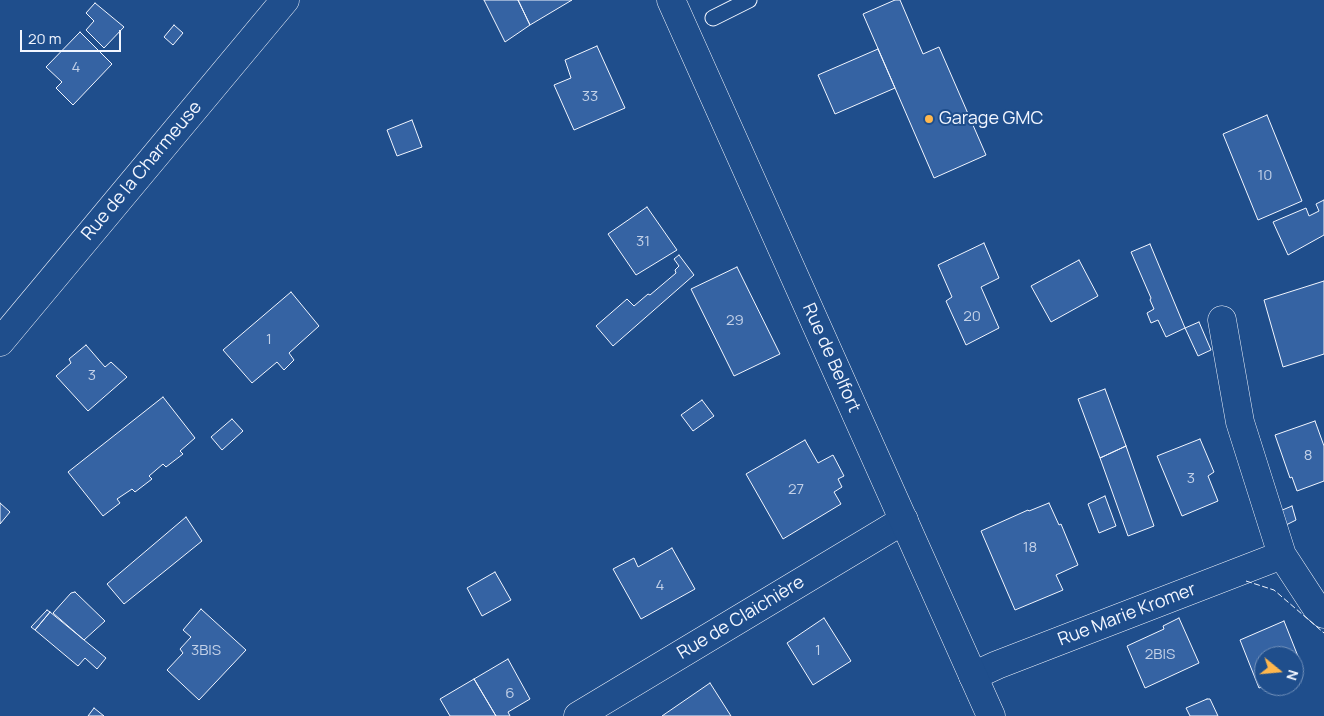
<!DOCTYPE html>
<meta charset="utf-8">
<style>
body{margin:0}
#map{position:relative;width:1324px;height:716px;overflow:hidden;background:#1f4e8c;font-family:Manrope,sans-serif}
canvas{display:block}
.north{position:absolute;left:1254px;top:646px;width:50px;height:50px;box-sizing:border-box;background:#1f4e8c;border:1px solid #7391ba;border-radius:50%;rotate:107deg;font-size:14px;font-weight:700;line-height:20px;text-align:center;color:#f2f6ff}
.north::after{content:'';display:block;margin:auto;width:18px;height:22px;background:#ffb74d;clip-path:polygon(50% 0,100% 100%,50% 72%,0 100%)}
.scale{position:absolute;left:20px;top:30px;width:101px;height:22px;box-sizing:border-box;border:2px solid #f2f6ff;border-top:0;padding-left:6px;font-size:15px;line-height:18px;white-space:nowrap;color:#f2f6ff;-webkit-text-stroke:4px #1f4e8c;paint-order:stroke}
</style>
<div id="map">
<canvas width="1324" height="716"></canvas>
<div class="north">N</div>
<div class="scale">20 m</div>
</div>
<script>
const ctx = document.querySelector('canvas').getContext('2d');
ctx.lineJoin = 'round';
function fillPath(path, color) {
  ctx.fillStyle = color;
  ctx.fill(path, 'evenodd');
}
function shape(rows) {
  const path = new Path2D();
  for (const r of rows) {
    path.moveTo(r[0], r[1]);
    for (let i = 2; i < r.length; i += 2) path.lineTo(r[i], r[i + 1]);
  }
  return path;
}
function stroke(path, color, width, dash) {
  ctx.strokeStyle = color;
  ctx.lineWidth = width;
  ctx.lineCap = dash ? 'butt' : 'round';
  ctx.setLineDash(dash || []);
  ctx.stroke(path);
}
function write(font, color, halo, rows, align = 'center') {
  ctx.font = font + ' Manrope,sans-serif';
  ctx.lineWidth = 4;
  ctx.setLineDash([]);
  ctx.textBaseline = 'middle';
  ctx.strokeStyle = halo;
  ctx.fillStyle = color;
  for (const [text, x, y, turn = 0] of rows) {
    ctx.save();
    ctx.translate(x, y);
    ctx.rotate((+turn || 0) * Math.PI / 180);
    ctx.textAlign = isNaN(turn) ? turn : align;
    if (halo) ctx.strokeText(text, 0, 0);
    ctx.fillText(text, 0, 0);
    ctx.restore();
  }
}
const building = shape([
 [484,0,518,0,530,25,505,42,484,0],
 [518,0,572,0,530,25,518,0],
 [895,0,900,0,923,54,939,47,986,155,934,178,863,14,895,0],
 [95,3,124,27,104,48,86,30,94,21,86,13,95,3],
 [174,25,183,33,173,45,164,37,174,25],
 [80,32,112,64,73,105,56,88,62,82,46,67,80,32],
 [597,46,625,108,574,130,554,85,571,78,565,60,597,46],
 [878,49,895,88,835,114,818,75,878,49],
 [1267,115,1302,201,1258,220,1223,134,1267,115],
 [412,120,422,147,397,156,387,130,412,120],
 [1324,200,1324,235,1288,255,1273,222,1306,208,1309,216,1319,211,1316,204,1324,200],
 [647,207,677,250,636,275,608,234,647,207],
 [984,243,999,278,981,287,999,328,966,345,946,301,952,297,938,265,984,243],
 [1150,244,1185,328,1166,337,1158,320,1151,323,1147,313,1154,309,1150,300,1151,298,1131,252,1150,244],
 [679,255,694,275,613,346,596,326,627,299,634,306,648,294,650,295,676,273,675,270,679,266,674,259,679,255],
 [1079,260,1098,296,1051,322,1031,286,1079,260],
 [737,267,780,354,734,376,691,289,737,267],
 [1324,281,1324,354,1283,367,1264,300,1324,281],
 [291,292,319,326,289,353,294,360,284,370,277,362,252,383,223,350,291,292],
 [1199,322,1211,350,1198,356,1185,328,1199,322],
 [86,345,105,367,111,362,127,377,88,411,56,376,71,363,69,359,86,345],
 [1105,389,1126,446,1100,458,1078,399,1105,389],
 [163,397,195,438,180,451,183,454,166,467,163,464,149,476,152,479,135,492,132,489,117,499,120,503,103,516,68,472,163,397],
 [702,400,714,416,693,431,681,415,702,400],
 [232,419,243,431,222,450,211,437,232,419],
 [1315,421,1324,446,1324,481,1297,491,1292,477,1290,478,1275,435,1315,421],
 [1200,439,1214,472,1208,476,1218,501,1182,516,1157,456,1200,439],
 [805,440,818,463,833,455,844,476,838,479,842,487,834,492,841,504,783,539,746,474,805,440],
 [1126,446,1154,526,1128,536,1100,458,1126,446],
 [1105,496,1116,526,1099,533,1088,504,1105,496],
 [0,503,10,512,0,524,0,503],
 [1049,503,1059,525,1061,524,1078,565,1056,575,1063,590,1015,610,981,531,1028,510,1029,511,1049,503],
 [1292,506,1296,520,1286,525,1280,511,1292,506],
 [186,517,202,541,124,604,107,584,186,517],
 [672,548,695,589,641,619,613,569,634,558,638,567,672,548],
 [495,572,511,600,482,616,467,588,495,572],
 [75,592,105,621,84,640,53,613,71,593,75,592],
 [201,609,246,650,199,700,167,670,183,653,180,649,191,637,183,630,201,609],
 [47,610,50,612,35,630,31,627,47,610],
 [50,612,106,658,97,669,85,658,78,666,35,630,50,612],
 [824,618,851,661,813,685,787,643,824,618],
 [1179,618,1199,663,1145,688,1127,646,1164,629,1163,626,1179,618],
 [1284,621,1303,669,1294,673,1294,656,1264,656,1264,686,1259,688,1240,640,1284,621],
 [508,659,530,699,508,712,510,716,496,716,474,679,508,659],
 [474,679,496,716,450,716,440,699,474,679],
 [710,683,731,716,662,716,710,683],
 [1207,699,1210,699,1218,716,1190,716,1186,708,1207,699],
 [94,708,104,716,88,716,94,708]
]);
fillPath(building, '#3563a3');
stroke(building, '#f2f6ff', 1);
const service = shape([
 [713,18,749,0]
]);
const minor = shape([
 [1222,320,1240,422,1282,555,1316,607,1324,614],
 [973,676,997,665,1282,555],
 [578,716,904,520]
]);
const primary = shape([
 [671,0,991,716],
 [0,342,285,0]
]);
stroke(service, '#f2f6ff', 17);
stroke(minor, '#f2f6ff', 29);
stroke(primary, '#f2f6ff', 29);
stroke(service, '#1f4e8c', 15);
stroke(minor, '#1f4e8c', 28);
stroke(primary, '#1f4e8c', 28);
stroke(shape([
 [1246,581,1274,590,1324,633]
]), '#f2f6ff', 1, [6, 2.5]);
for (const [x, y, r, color] of [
 [929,119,5,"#ffb74d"]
]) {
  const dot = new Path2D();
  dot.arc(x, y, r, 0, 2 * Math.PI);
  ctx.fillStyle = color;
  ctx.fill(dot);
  stroke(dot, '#1f4e8c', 2);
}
write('15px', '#c3d1e8', null, [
 ["4",76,68],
 ["33",590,97],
 ["10",1265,176],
 ["31",643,242],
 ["20",972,317],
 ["29",735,321],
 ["1",269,340],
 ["3",92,376],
 ["8",1308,456],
 ["3",1191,479],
 ["27",796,490],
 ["18",1030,548],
 ["4",660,586],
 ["3BIS",206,651],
 ["1",818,651],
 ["2BIS",1160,655],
 ["6",510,694]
]);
write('18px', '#f2f6ff', '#1f4e8c', [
 ["Garage GMC",939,119]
], 'left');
write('18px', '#f2f6ff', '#1f4e8c', [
 ["Rue de la Charmeuse",142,171,-50],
 ["Rue de Belfort",831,358,66],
 ["Rue Marie Kromer",1127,615,-21],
 ["Rue de Claichière",741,618,-31]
]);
</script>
